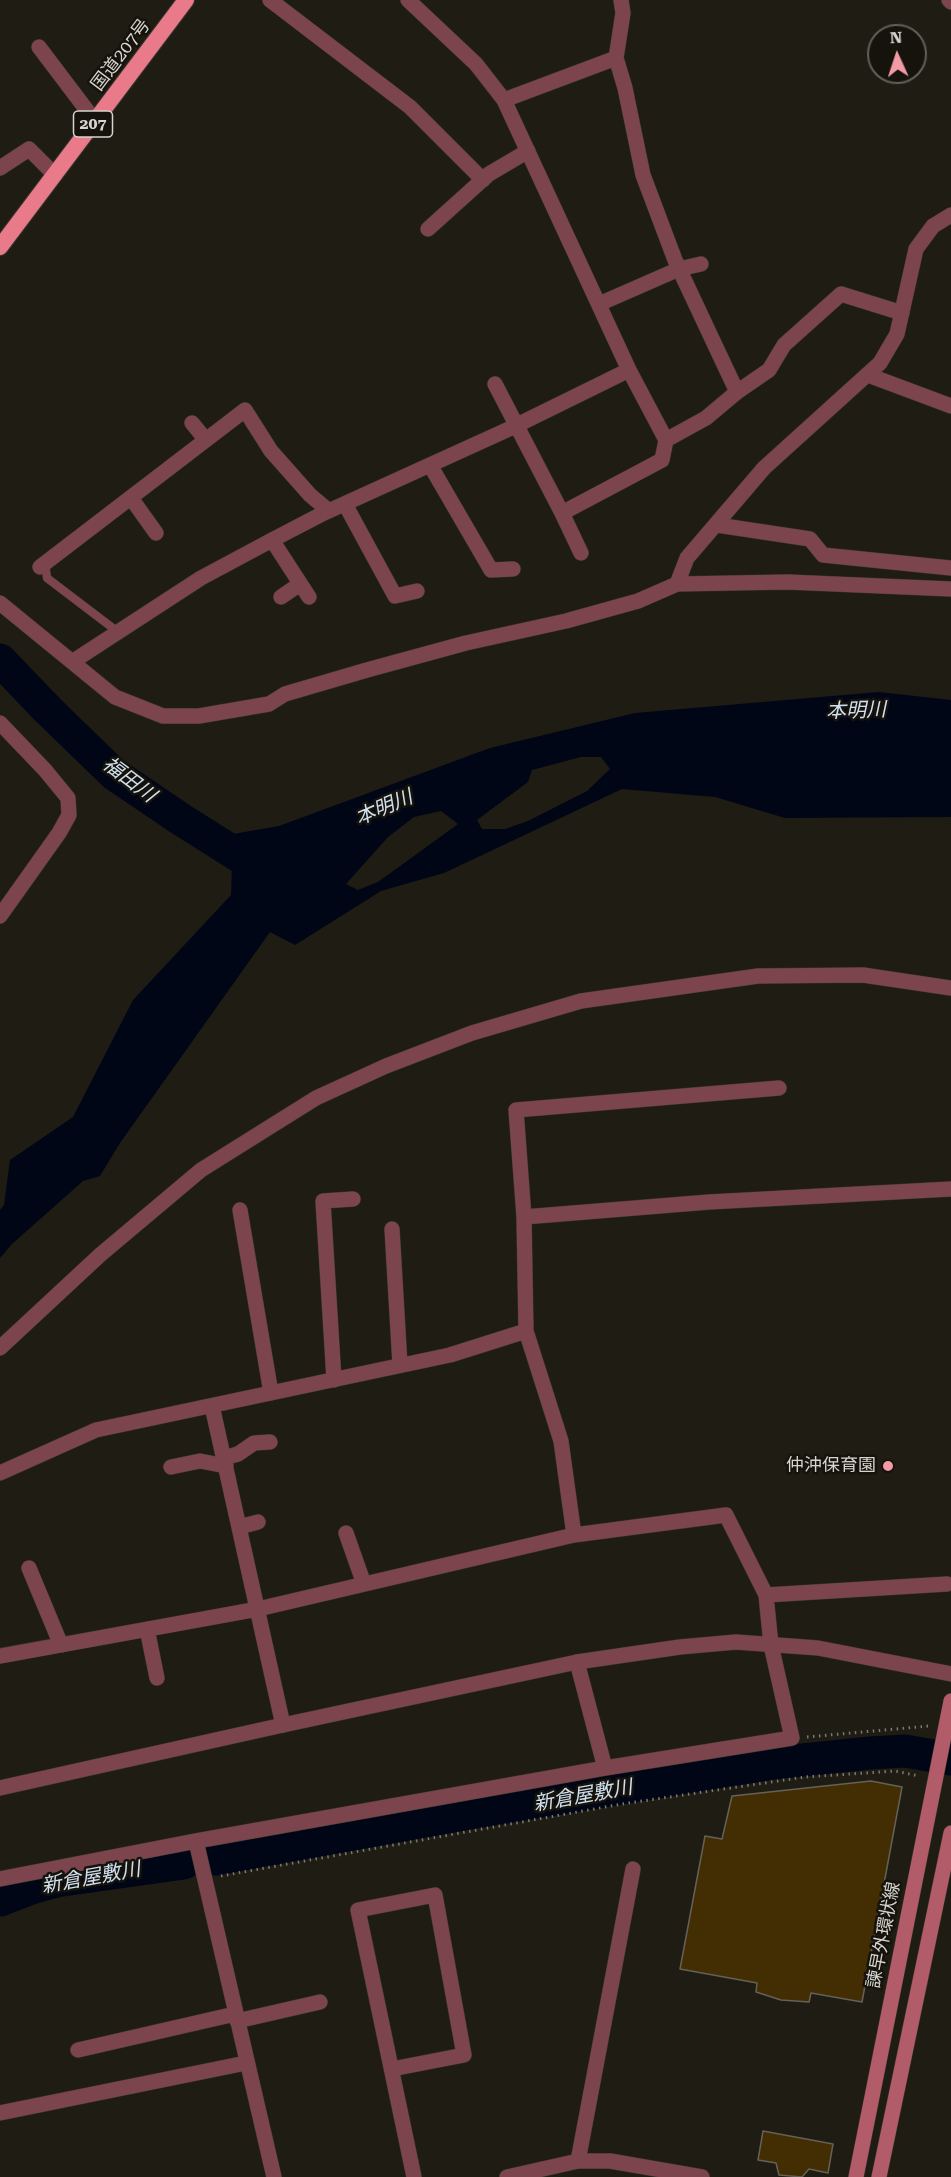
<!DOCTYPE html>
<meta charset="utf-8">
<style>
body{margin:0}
#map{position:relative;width:951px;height:2177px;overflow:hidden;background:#1e1c13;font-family:"Roboto Serif",serif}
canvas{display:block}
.north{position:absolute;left:867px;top:24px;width:60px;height:60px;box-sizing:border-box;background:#15130b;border:2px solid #626059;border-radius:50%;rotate:357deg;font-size:16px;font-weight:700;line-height:24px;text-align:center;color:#d6d4cf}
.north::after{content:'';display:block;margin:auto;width:21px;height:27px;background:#f49aa6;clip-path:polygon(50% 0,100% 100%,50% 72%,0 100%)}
</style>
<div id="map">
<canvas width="951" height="2177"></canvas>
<div class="north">N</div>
</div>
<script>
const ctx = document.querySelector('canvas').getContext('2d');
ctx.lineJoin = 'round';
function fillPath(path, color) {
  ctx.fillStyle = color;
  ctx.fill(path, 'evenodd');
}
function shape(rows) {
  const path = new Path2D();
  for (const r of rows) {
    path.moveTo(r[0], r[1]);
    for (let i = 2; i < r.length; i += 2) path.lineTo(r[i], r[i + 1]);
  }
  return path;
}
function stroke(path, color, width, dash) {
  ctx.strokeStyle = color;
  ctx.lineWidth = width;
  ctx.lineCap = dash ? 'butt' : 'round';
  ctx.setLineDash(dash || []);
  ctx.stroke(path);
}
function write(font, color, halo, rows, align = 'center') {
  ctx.font = font + ' "Roboto Serif","Noto Sans JP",serif';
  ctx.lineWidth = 5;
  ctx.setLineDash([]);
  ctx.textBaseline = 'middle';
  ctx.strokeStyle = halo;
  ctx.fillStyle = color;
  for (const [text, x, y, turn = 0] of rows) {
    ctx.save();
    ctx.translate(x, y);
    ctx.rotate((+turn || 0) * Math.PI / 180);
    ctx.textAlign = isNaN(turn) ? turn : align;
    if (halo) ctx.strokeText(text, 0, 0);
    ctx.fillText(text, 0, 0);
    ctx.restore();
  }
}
fillPath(shape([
 [879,692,951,700,951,817,785,818,715,797,622,789,444,873,381,891,295,945,270,932,120,1143,100,1176,83,1181,12,1244,0,1258,0,1210,4,1205,10,1160,73,1117,133,1000,231,895,233,834,279,826,490,748,635,713],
 [581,757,601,757,610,769,587,791,528,821,505,829,482,829,477,820,528,782,532,770],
 [441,811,458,824,378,882,358,890,346,884,388,837,414,817]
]), '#000616');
stroke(shape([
 [0,660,48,710,114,774,182,820,271,876],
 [216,1859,470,1813,774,1763,870,1753,905,1751,951,1759],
 [0,1900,31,1888,56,1881,184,1863]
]), '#000616', 33);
const building = shape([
 [871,1781,902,1787,862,2002,811,1993,809,2002,781,2000,756,1992,757,1983,680,1969,705,1836,722,1839,732,1796,871,1781],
 [763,2131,833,2144,828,2173,809,2169,802,2177,779,2175,776,2163,758,2160,763,2131]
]);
fillPath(building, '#432d02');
stroke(building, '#666158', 1.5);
const service = shape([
 [45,563,47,578,118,632]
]);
const minor = shape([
 [270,0,410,107,483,180],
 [408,0,476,64,504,100,629,370,666,440,706,418,737,392,769,370,784,345,841,294,902,313],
 [949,0,951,2],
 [39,47,95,121],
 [616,58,623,13,621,0],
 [504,100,616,58,625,88,643,175,675,260,737,392],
 [0,168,29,149,55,175],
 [428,229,489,174,528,151],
 [599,304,679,269,701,264],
 [868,375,951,406],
 [495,384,562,513,662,460,666,440],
 [192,423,206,440],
 [430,465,491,570,513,569],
 [131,498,156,533],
 [345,504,395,596,417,591],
 [562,513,581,553],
 [717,525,810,539,823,555,951,568],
 [272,540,309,597],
 [40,567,245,410,271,451,310,495,329,511],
 [677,584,687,558,764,468,880,363,897,334,916,249,933,226,951,215],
 [281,597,300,584],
 [0,603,115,697,163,716,199,716,269,704,285,694,367,670,466,643,566,621,638,601,677,584,788,582,951,589],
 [72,662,201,578,272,540,322,514,509,429,629,370],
 [0,723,45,770,68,798,69,815,59,833,0,916],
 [240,1210,271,1393],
 [524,1217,709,1202,951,1189],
 [392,1229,400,1365],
 [0,1348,100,1255,201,1170,316,1098,386,1066,472,1033,581,1001,758,976,863,975,951,988],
 [334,1380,323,1201,353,1199],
 [212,1406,283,1725],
 [224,1458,238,1454,254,1443,270,1442],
 [171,1467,200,1461,226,1466],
 [0,1473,96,1430,450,1355,526,1331],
 [239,1527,258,1522],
 [346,1533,364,1584],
 [574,1535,561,1441,526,1331,524,1217,516,1110,779,1088],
 [29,1568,61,1645],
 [766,1595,947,1584],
 [147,1629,157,1678],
 [0,1656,258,1609,574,1535,726,1515,766,1595,771,1645,792,1738,605,1768,196,1841,0,1879],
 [577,1662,605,1768],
 [196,1841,274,2177],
 [237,2021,320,2002],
 [78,2050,235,2014],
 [392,2069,464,2055,435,1895,358,1910,414,2177],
 [0,2113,246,2063],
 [578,2161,633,1869]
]);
const tertiary = shape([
 [0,1788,283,1725,577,1662,680,1647,736,1642,818,1648,951,1674],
 [507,2177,578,2161,610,2161,702,2177]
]);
const secondary = shape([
 [856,2177,951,1701],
 [879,2177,951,1833]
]);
const trunk = shape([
 [0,247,186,0]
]);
stroke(service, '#38362d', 9);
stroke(minor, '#38362d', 16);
stroke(tertiary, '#38362d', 16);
stroke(secondary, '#38362d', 16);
stroke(trunk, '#38362d', 18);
stroke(shape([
 [807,1737,929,1726],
 [221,1876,622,1804,805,1777,895,1771,919,1776]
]), '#7b7972', 3, [1.5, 4.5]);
stroke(service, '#7c454d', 8);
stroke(minor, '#7c454d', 15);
stroke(tertiary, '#7c454d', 15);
stroke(secondary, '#b25b69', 15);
stroke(trunk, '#e87a8a', 16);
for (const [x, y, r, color] of [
 [888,1466,6,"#f49aa6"]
]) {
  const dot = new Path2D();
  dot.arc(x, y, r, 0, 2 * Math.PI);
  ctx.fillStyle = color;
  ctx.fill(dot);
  stroke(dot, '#15130b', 2);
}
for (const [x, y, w] of [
 [93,124,39]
]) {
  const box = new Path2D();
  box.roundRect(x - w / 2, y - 13, w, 26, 4.5);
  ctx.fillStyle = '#15130b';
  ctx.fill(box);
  stroke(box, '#d6d4cf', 1.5);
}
write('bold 16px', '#d6d4cf', null, [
 ["207",93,124]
]);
write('18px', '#d6d4cf', '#15130b', [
 ["国道207号",121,55,-53],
 ["諫早外環状線",884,1935,-79]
]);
write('18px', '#d6d4cf', '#15130b', [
 ["仲沖保育園",876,1466]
], 'right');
write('italic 20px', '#d1e0f0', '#15130b', [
 ["本明川",856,711,-2],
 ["福田川",129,780,37],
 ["本明川",384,808,-23],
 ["新倉屋敷川",583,1796,-10],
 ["新倉屋敷川",91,1878,-10]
]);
</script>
